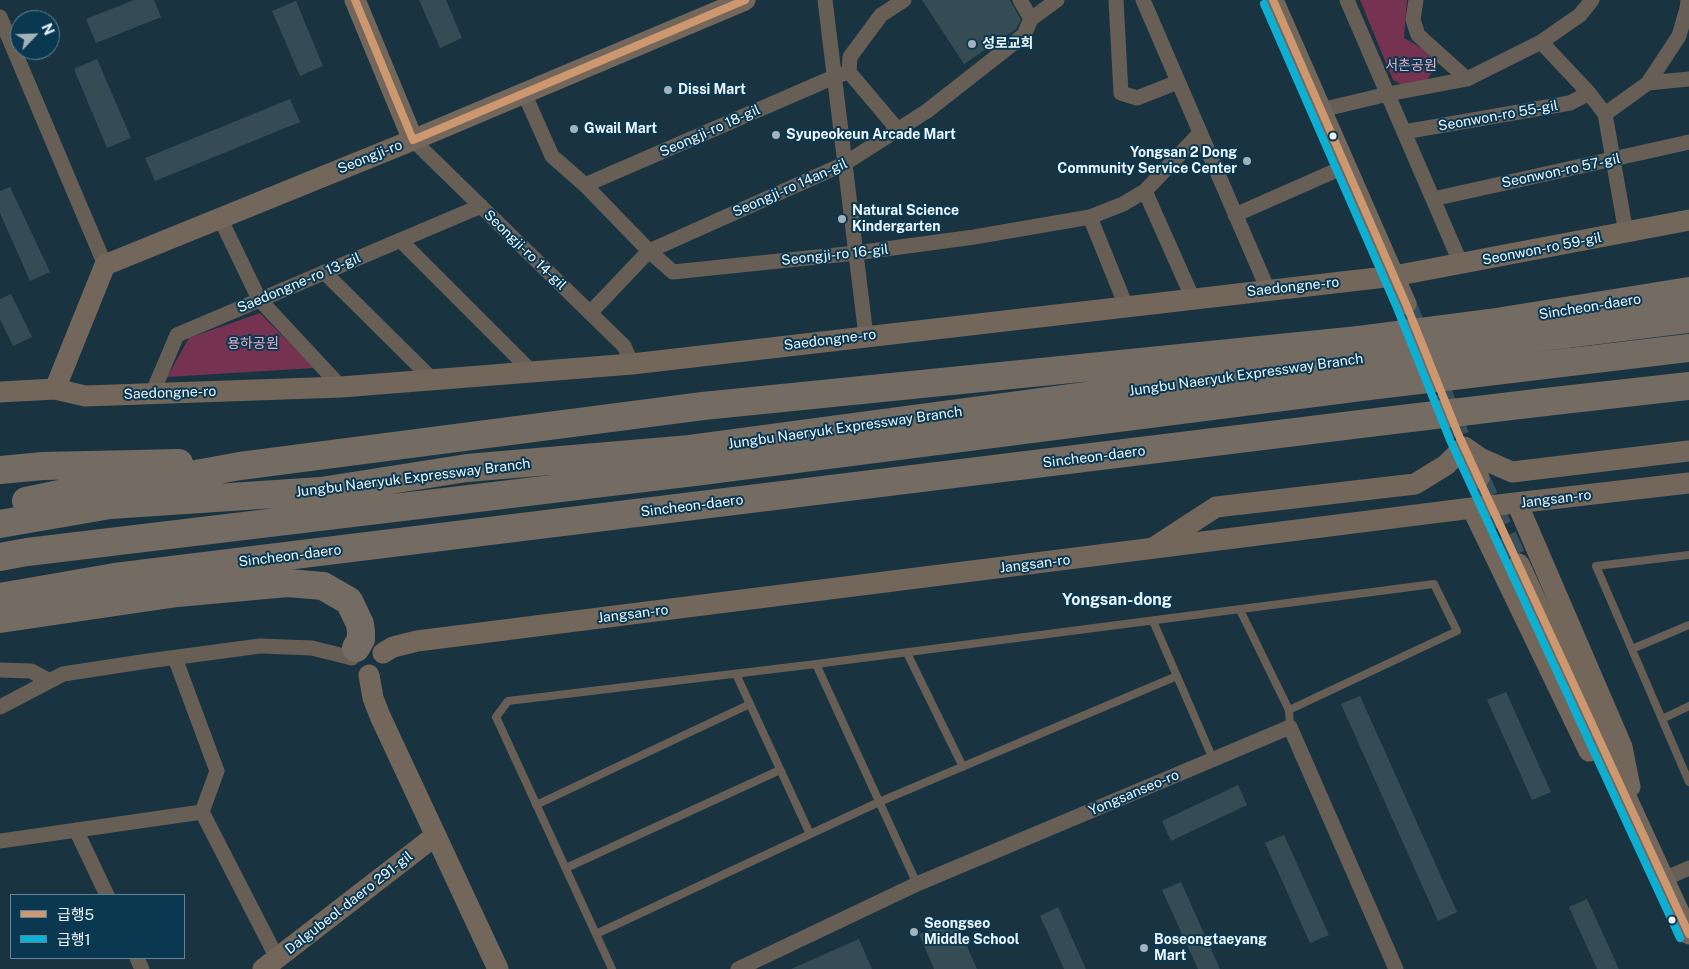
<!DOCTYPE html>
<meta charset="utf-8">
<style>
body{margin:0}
#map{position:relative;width:1689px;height:969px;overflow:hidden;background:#1a3341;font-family:"Public Sans","Noto Sans KR",sans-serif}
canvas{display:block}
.legend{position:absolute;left:10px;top:894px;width:175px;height:65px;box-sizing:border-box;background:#0a3851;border:1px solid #658496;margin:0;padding:6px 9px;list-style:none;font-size:15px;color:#edf6fd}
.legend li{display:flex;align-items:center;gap:10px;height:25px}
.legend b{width:25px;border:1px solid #658496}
.north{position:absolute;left:10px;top:10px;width:50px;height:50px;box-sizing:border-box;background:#0a3851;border:1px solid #658496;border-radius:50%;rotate:66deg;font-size:14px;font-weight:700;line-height:20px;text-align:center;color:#edf6fd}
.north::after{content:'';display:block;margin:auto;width:18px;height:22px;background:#a3b2bb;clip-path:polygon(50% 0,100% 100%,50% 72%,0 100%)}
</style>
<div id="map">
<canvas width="1689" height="969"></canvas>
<ul class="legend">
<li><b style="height:6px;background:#cd976f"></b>급행5</li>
<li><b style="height:6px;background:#0dafd3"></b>급행1</li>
</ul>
<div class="north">N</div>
</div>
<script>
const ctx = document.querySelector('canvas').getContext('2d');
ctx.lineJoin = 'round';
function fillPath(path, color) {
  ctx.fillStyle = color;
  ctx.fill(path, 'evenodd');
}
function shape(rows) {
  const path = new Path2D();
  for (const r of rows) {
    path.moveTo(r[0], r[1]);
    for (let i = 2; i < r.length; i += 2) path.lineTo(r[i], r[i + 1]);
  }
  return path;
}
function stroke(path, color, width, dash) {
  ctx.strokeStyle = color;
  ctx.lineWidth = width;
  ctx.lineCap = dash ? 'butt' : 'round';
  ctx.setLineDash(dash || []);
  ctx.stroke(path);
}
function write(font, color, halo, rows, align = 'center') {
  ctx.font = font + ' "Public Sans","Noto Sans KR",sans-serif';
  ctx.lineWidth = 4;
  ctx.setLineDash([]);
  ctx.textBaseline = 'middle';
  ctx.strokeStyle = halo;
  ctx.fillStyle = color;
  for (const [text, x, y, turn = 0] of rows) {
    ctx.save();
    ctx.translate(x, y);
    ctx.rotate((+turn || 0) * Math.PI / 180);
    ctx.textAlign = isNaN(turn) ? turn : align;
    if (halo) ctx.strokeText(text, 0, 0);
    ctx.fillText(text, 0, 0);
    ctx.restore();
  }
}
fillPath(shape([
 [1360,0,1407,0,1404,38,1441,59,1418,93,1393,80],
 [260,313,314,368,167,377,189,338]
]), '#753251');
fillPath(shape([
 [134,0,154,0,161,17,96,43,86,19],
 [419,0,446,0,462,38,440,48],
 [922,0,1010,0,1021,20,1016,29,964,64],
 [296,1,323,66,300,76,272,11],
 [97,59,131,138,107,148,74,69],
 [290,99,300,122,155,181,145,158],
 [10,187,50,272,30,281,0,213,0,191],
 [11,294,32,337,13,346,0,319,0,299],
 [1506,692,1551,792,1532,800,1487,700],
 [1360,696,1457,912,1438,921,1341,704],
 [1238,785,1247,805,1171,841,1162,821],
 [1284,835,1329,935,1310,943,1265,843],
 [1181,882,1220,969,1198,969,1162,890],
 [1587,899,1619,969,1597,969,1569,907],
 [1058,907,1086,969,1064,969,1040,916],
 [955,919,977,969,934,969,919,934],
 [859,939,872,969,791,969]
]), '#364c55');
stroke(shape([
 [1406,304,1459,436],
 [1479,478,1519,564]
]), '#3a505d', 21, [21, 11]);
stroke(shape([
 [1689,555,1596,566,1689,782],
 [1240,610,1289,710],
 [1153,621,1213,759],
 [1632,649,1689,625],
 [907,653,963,767],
 [816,664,917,884],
 [736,674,810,834],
 [1662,719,1689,706],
 [536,805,750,704],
 [566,868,780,770],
 [596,934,879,802,1177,676],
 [612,969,496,717,508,701,816,664,1434,584,1457,631,1289,710,1290,727]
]), '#675e56', 8);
stroke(shape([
 [825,0,866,336],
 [1020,0,1031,19],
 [1116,0,1121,93,1137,98,1178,82],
 [1143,0,1268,290],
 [1347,0,1461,264],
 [1416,0,1413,20,1418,35,1467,79],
 [0,17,105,265],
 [1541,42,1589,93,1605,114,1626,233],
 [849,72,898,130],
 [1648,83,1689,79],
 [524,93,552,156,585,185,649,251,673,272,856,253,974,237,1090,217,1123,204,1145,191,1200,133],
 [1321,110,1388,94,1467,79,1541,42,1580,15,1592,0],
 [1605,114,1648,83,1679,36,1687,8,1688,0],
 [1404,132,1570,103,1589,93],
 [413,140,624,346,632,364],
 [585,185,834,77,849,72,850,57,881,15,904,0],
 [1145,191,1193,299],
 [1433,199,1689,142],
 [1235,215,1346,166],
 [1090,217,1126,306],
 [220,218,259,299,341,387],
 [400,240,533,373],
 [324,272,433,380],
 [590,313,649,251,844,164,927,111,1024,35,1031,19,1057,0],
 [152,394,177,335,481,206],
 [0,670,31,671,50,681],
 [0,707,63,674,148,661,260,646,312,648,352,658],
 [202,812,277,958],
 [76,830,107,895],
 [0,841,202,812,217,771,175,658],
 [1664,879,1689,868],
 [137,958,142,969],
 [738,969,917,884,1290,727,1396,969]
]), '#675e56', 15);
stroke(shape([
 [355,0,413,140],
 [1273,0,1406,304],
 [55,389,105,265,413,140,745,0],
 [0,392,55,389,85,396,341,387,632,364,1394,276,1689,220],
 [1464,447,1479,478],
 [1517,503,1622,747,1630,787],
 [1472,508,1589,751],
 [1156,546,1216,507,1415,484,1446,465,1464,447,1480,458,1512,472,1689,451],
 [1519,564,1689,934],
 [383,653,393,647,417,641,1472,508,1689,483],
 [369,675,373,698,380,716,498,969],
 [263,969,435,836]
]), '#73675b', 21);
stroke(shape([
 [1490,323,1689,291],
 [1545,402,1689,386],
 [0,470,43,466,179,463],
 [26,501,69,492,157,481,240,466,703,406,1359,340],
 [0,524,110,505,321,491,467,468,690,449,1348,361,1689,319],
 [0,557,27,552,694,472,1369,386,1689,348],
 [0,597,115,577,1385,421],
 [0,619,177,593,288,583,323,586,349,601,360,624,361,632,361,639,356,648]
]), '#746b63', 28);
stroke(shape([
 [1359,340,1490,323],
 [1385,421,1545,402]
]), '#746b63', 28);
stroke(shape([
 [355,0,413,140,745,0],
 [1273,0,1406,304,1459,436,1689,934]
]), '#cd976f', 8);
stroke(shape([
 [1264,4,1397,308,1450,440,1680,938]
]), '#0dafd3', 8);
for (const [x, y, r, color] of [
 [972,44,5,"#a3b2bb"],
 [668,90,5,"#a3b2bb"],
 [574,129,5,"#a3b2bb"],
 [776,135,5,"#a3b2bb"],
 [1333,136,4.5,"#edf6fd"],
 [1247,161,5,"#a3b2bb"],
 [842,219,5,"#a3b2bb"],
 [1672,920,4.5,"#edf6fd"],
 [914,932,5,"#a3b2bb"],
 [1144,948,5,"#a3b2bb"]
]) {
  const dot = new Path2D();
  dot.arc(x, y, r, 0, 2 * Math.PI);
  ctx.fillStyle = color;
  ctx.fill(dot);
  stroke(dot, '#0a3851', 2);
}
write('bold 14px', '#edf6fd', '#0a3851', [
 ["성로교회",982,44],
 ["Dissi Mart",678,90],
 ["Gwail Mart",584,129],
 ["Syupeokeun Arcade Mart",786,135],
 ["Yongsan 2 Dong",1237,153,"right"],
 ["Community Service Center",1237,169,"right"],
 ["Natural Science",852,211],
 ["Kindergarten",852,227],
 ["Seongseo",924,924],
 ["Middle School",924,940],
 ["Boseongtaeyang",1154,940],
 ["Mart",1154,956]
], 'left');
write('14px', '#edadc1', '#0a3851', [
 ["서촌공원",1411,66],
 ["용하공원",253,344]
]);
write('14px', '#edf6fd', '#0a3851', [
 ["Seonwon-ro 55-gil",1498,116,-10],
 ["Seongji-ro 18-gil",710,131,-24],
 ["Seongji-ro",370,157,-22],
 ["Seonwon-ro 57-gil",1561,171,-12],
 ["Seongji-ro 14an-gil",790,188,-24],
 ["Seonwon-ro 59-gil",1542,249,-11],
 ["Seongji-ro 14-gil",525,250,44],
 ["Seongji-ro 16-gil",835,255,-6],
 ["Saedongne-ro 13-gil",299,283,-23],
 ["Saedongne-ro",1293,287,-6],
 ["Sincheon-daero",1590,307,-9],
 ["Saedongne-ro",830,340,-7],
 ["Jungbu Naeryuk Expressway Branch",1246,375,-8],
 ["Saedongne-ro",170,393,-2],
 ["Jungbu Naeryuk Expressway Branch",845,428,-8],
 ["Sincheon-daero",1094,457,-7],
 ["Jungbu Naeryuk Expressway Branch",413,478,-7],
 ["Jangsan-ro",1556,499,-7],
 ["Sincheon-daero",692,506,-7],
 ["Sincheon-daero",290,556,-7],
 ["Jangsan-ro",1035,564,-7],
 ["Jangsan-ro",633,614,-7],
 ["Yongsanseo-ro",1134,793,-23],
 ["Dalgubeol-daero 291-gil",349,903,-38]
]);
write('bold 16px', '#edf6fd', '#0a3851', [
 ["Yongsan-dong",1117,600]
]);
</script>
